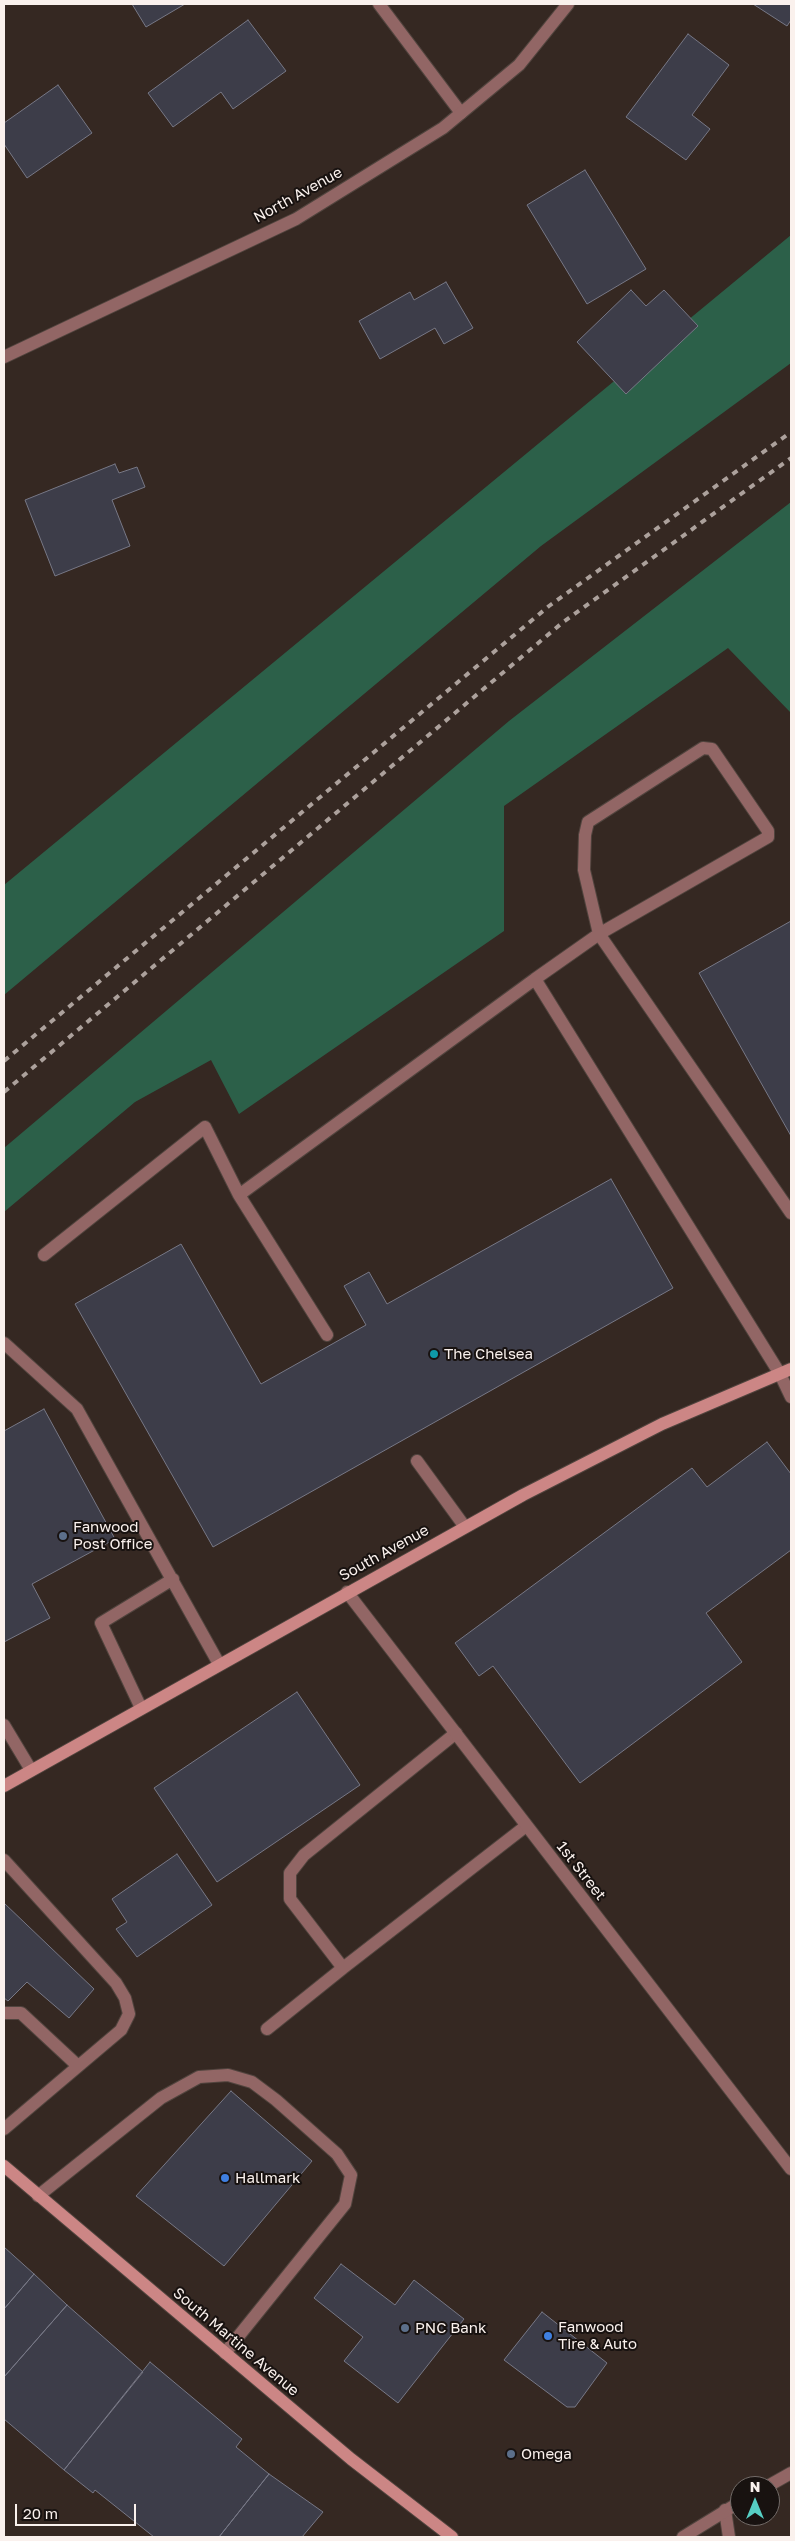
<!DOCTYPE html>
<style>
body{margin:0}
#map{position:relative;width:795px;height:2541px;overflow:hidden;background:#352822;font-family:"Golos Text",sans-serif}
canvas{display:block}
.frame{position:absolute;inset:0;border:5px solid #faf1ed;pointer-events:none}
.north{position:absolute;left:730px;top:2476px;width:50px;height:50px;box-sizing:border-box;background:#181210;border:1px solid #726b68;border-radius:50%;rotate:0deg;font-size:14px;font-weight:700;line-height:20px;text-align:center;color:#faf1ed}
.north::after{content:'';display:block;margin:auto;width:18px;height:22px;background:#56cec3;clip-path:polygon(50% 0,100% 100%,50% 72%,0 100%)}
.scale{position:absolute;left:15px;top:2504px;width:121px;height:22px;box-sizing:border-box;border:2px solid #faf1ed;border-top:0;padding-left:6px;font-size:15px;line-height:18px;white-space:nowrap;color:#faf1ed;-webkit-text-stroke:4px #181210;paint-order:stroke}
</style>
<div id="map">
<canvas width="795" height="2541"></canvas>
<div class="frame"></div>
<div class="north">N</div>
<div class="scale">20 m</div>
</div>
<script>
const ctx = document.querySelector('canvas').getContext('2d');
ctx.lineJoin = 'round';
function fillPath(path, color) {
  ctx.fillStyle = color;
  ctx.fill(path, 'evenodd');
}
function shape(rows) {
  const path = new Path2D();
  for (const r of rows) {
    path.moveTo(r[0], r[1]);
    for (let i = 2; i < r.length; i += 2) path.lineTo(r[i], r[i + 1]);
  }
  return path;
}
function stroke(path, color, width, dash) {
  ctx.strokeStyle = color;
  ctx.lineWidth = width;
  ctx.lineCap = dash ? 'butt' : 'round';
  ctx.setLineDash(dash || []);
  ctx.stroke(path);
}
function write(font, color, halo, rows, align = 'center') {
  ctx.font = font + ' "Golos Text",sans-serif';
  ctx.lineWidth = 4;
  ctx.setLineDash([]);
  ctx.textBaseline = 'middle';
  ctx.strokeStyle = halo;
  ctx.fillStyle = color;
  for (const [text, x, y, turn = 0] of rows) {
    ctx.save();
    ctx.translate(x, y);
    ctx.rotate((+turn || 0) * Math.PI / 180);
    ctx.textAlign = isNaN(turn) ? turn : align;
    if (halo) ctx.strokeText(text, 0, 0);
    ctx.fillText(text, 0, 0);
    ctx.restore();
  }
}
fillPath(shape([
 [791,235,791,363,541,546,4,995,4,885],
 [791,502,791,713,728,648,504,806,504,931,239,1114,211,1060,135,1102,4,1212,4,1148,509,721]
]), '#2c6049');
const building = shape([
 [132,4,185,4,146,27,132,4],
 [753,4,791,4,791,20,787,26,753,4],
 [248,20,286,71,233,109,221,92,173,127,148,93,248,20],
 [688,34,729,65,692,115,710,129,686,160,626,117,688,34],
 [58,85,92,133,27,178,4,144,4,123,58,85],
 [585,170,646,269,587,304,527,205,585,170],
 [446,282,473,328,444,344,435,328,380,359,359,321,410,292,414,300,446,282],
 [631,290,646,306,664,290,698,326,626,394,577,342,631,290],
 [115,464,119,473,137,467,145,487,112,500,130,546,55,576,25,500,115,464],
 [791,921,791,1136,699,973,791,921],
 [611,1179,673,1288,213,1547,75,1304,181,1244,261,1384,366,1325,344,1286,369,1272,387,1304,611,1179],
 [44,1409,115,1539,32,1584,50,1618,4,1642,4,1431,44,1409],
 [767,1442,791,1474,791,1550,706,1613,742,1662,580,1783,493,1666,479,1676,455,1643,692,1468,707,1487,767,1442],
 [297,1692,360,1785,217,1882,154,1788,297,1692],
 [177,1854,212,1905,137,1957,116,1929,127,1922,112,1899,177,1854],
 [4,1903,94,1989,69,2018,27,1982,8,2001,4,1998,4,1903],
 [231,2091,312,2161,224,2266,136,2196,231,2091],
 [4,2247,34,2274,4,2309,4,2247],
 [341,2264,395,2305,414,2280,464,2319,398,2403,344,2361,363,2337,314,2298,341,2264],
 [34,2274,67,2305,4,2377,4,2309,34,2274],
 [67,2305,143,2372,64,2470,4,2419,4,2377,67,2305],
 [542,2312,607,2363,575,2407,567,2407,504,2360,542,2312],
 [150,2362,242,2439,236,2447,269,2474,219,2537,154,2537,95,2490,93,2493,64,2470,150,2362],
 [269,2474,323,2512,302,2537,219,2537,269,2474]
]);
fillPath(building, '#3d3d49');
stroke(building, '#777886', 1);
const service = shape([
 [535,979,599,934,768,837,768,831,712,749,703,748,588,822,585,835,584,870,599,934,791,1213],
 [239,1195,327,1335],
 [44,1255,205,1127,239,1195,535,979,780,1374,791,1397],
 [4,1343,77,1409,219,1664],
 [417,1461,465,1527],
 [141,1708,101,1623,173,1579],
 [4,1725,31,1770],
 [456,1733,304,1855,290,1873,290,1899,343,1968,526,1826],
 [4,1860,116,1983,125,1998,129,2014,121,2030,4,2129],
 [4,2013,21,2013,78,2066],
 [267,2029,343,1968],
 [38,2196,161,2098,199,2077,228,2075,252,2082,276,2100,337,2154,351,2175,345,2204,225,2353],
 [725,2510,729,2537]
]);
const minor = shape([
 [379,4,461,113],
 [347,1592,791,2169]
]);
const tertiary = shape([
 [4,357,296,219,443,128,519,65,568,4],
 [768,2486,791,2473],
 [683,2537,740,2502]
]);
const secondary = shape([
 [4,1786,523,1495,662,1424,791,1369],
 [4,2166,351,2459,452,2537]
]);
stroke(service, '#51443e', 14);
stroke(minor, '#51443e', 14);
stroke(tertiary, '#51443e', 14);
stroke(secondary, '#51443e', 14);
stroke(service, '#926665', 12);
stroke(minor, '#926665', 12);
stroke(tertiary, '#926665', 12);
stroke(secondary, '#cc8685', 12);
stroke(shape([
 [4,1061,549,606,791,432],
 [4,1092,562,623,791,458]
]), '#aca19c', 4, [6, 6]);
for (const [x, y, r, color] of [
 [434,1354,5,"#0f9aa8"],
 [63,1536,5,"#5c6f8a"],
 [225,2178,5,"#3f7fe0"],
 [405,2328,5,"#5c6f8a"],
 [548,2336,5,"#3f7fe0"],
 [511,2454,5,"#5c6f8a"]
]) {
  const dot = new Path2D();
  dot.arc(x, y, r, 0, 2 * Math.PI);
  ctx.fillStyle = color;
  ctx.fill(dot);
  stroke(dot, '#181210', 2);
}
write('15px', '#faf1ed', '#181210', [
 ["North Avenue",298,195,-29],
 ["South Avenue",384,1553,-29],
 ["1st Street",581,1871,52],
 ["South Martine Avenue",236,2342,40]
]);
write('15px', '#faf1ed', '#181210', [
 ["The Chelsea",444,1354],
 ["Fanwood",73,1527],
 ["Post Office",73,1544],
 ["Hallmark",235,2178],
 ["Fanwood",558,2327],
 ["Tire & Auto",558,2344],
 ["PNC Bank",415,2328],
 ["Omega",521,2454]
], 'left');
</script>
